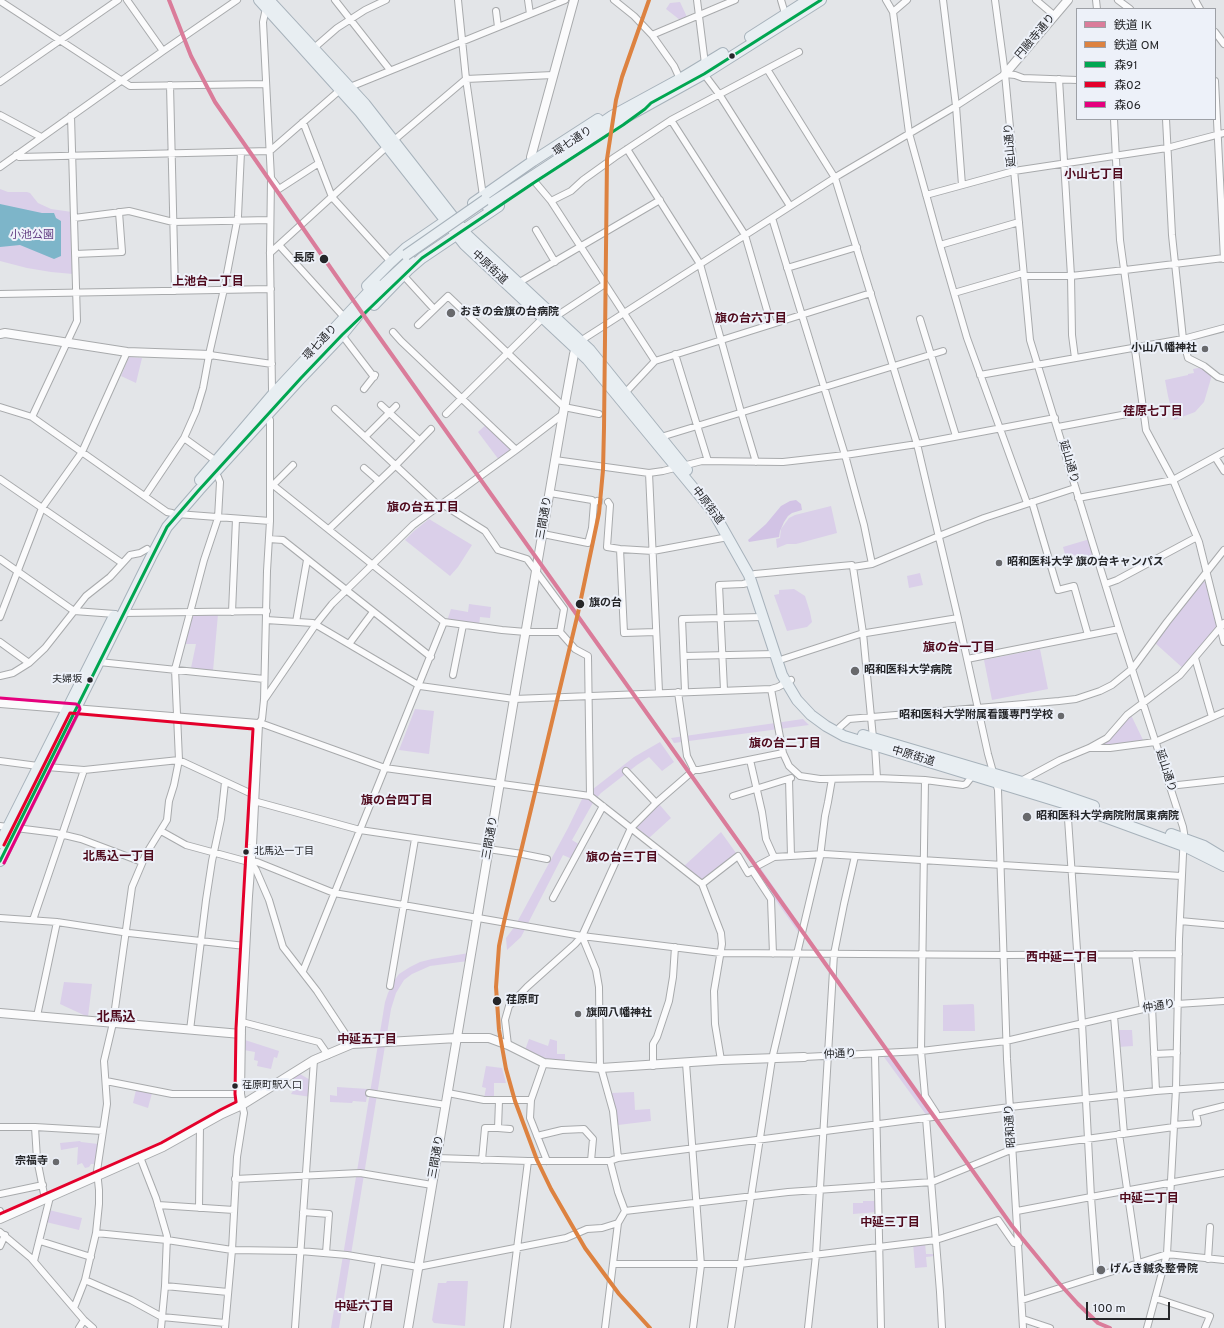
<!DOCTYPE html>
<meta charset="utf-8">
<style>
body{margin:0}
#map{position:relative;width:1224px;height:1328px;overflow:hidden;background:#e3e5e8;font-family:Overpass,"Noto Sans JP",sans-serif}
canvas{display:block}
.legend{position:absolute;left:1076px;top:8px;width:140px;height:112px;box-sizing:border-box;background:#edf1f9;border:1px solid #9da0a6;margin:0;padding:5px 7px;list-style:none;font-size:12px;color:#252629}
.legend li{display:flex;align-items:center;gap:8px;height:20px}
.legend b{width:20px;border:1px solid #9da0a6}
.scale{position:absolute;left:1086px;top:1302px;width:84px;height:18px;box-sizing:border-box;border:2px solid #252629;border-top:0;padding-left:5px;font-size:12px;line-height:14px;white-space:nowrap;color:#252629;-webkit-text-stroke:3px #edf1f9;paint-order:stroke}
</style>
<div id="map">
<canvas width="1224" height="1328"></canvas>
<ul class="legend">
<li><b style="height:5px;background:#da7c9a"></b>鉄道 IK</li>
<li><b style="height:5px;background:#dd8240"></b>鉄道 OM</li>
<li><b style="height:5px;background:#00a651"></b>森91</li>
<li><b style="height:5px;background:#e4002b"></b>森02</li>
<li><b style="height:5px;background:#e5007d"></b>森06</li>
</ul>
<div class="scale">100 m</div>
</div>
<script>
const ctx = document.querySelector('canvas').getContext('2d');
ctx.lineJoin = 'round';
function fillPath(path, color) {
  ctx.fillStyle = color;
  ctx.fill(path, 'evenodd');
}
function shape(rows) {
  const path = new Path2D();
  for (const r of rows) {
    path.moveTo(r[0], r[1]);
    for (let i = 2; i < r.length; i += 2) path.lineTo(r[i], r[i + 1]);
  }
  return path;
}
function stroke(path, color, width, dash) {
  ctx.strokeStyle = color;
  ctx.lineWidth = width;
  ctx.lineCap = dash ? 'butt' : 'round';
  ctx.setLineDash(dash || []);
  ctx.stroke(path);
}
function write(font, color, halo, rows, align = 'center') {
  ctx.font = font + ' Overpass,"Noto Sans JP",sans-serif';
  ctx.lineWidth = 4;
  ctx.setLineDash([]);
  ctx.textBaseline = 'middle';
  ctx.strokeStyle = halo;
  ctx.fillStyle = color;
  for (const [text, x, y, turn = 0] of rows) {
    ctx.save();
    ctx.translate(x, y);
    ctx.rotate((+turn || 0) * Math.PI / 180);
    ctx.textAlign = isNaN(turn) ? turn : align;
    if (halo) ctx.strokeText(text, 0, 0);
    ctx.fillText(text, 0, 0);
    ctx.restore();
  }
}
fillPath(shape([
 [680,2,687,17,680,20,666,9,670,3],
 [0,189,8,192,27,192,30,193,38,203,51,209,72,212,73,274,51,272,27,268,0,261],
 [129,357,142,358,136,383,121,376],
 [1203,367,1212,375,1204,402,1195,412,1174,420,1168,396,1165,380,1188,375,1188,374,1194,373,1193,369],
 [487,424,513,449,499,460,478,432],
 [831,506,837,533,796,544,787,544,777,548,776,539,780,538,781,529,789,518,795,515],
 [429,519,472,545,458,567,450,576,405,540,414,531],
 [1090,539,1096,555,1081,560,1079,554,1066,558,1063,547],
 [920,573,923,585,909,588,907,576],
 [1202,582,1207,582,1220,627,1185,670,1155,643],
 [794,589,805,596,810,612,812,622,807,627,787,631,774,595,779,594,779,590],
 [469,604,491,607,490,618,480,617,479,626,447,621,451,609,468,612],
 [218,614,213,671,191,668,196,644,184,644,191,615],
 [1040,649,1048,689,992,700,984,660],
 [415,709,434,711,429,754,399,750],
 [1131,715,1144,742,1100,747,1099,745],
 [803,719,809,725,674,743,671,738],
 [660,742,674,762,662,771,649,757,637,765,601,793,594,801,572,840,580,845,572,859,563,855,521,937,507,950,506,938,515,926,568,828,583,797,586,797,593,789,634,757],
 [659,804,671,818,649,838,636,827],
 [721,832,736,853,702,882,683,867],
 [757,863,801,926,799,933,752,867],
 [469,953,468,961,430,966,412,974,404,980,396,993,391,1009,339,1328,331,1328,385,1002,388,993,394,981,399,974,410,967,420,962,432,959],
 [64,982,92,984,88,1017,60,1004],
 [973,1004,974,1005,975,1031,943,1031,943,1005],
 [1116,1030,1132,1030,1133,1046,1118,1047],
 [529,1039,548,1046,550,1039,557,1041,557,1054,565,1054,565,1062,544,1060,547,1049,544,1059,525,1050],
 [245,1040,279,1051,277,1058,274,1057,271,1069,257,1066,258,1061,254,1060,255,1052,244,1050],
 [894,1056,934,1113,932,1116,927,1116,884,1057],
 [486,1066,502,1068,506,1083,494,1083,494,1098,484,1098,486,1088,482,1087],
 [300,1074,312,1081,311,1097,291,1094,296,1086,291,1079],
 [337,1087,368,1089,366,1102,353,1101,352,1103,330,1102,330,1095,337,1096],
 [136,1090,152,1093,148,1108,133,1103],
 [634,1092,635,1110,650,1109,651,1121,618,1125,611,1093],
 [80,1141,81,1142,98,1144,95,1164,91,1164,89,1167,85,1168,82,1163,77,1165,78,1147,61,1150,60,1143],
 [863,1201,877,1201,878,1212,853,1214,853,1203,863,1203],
 [49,1210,82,1218,79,1230,46,1222],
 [925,1242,926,1254,935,1254,935,1256,926,1257,927,1267,915,1268,913,1243],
 [447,1281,468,1281,465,1326,434,1323,432,1320,438,1283,446,1283]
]), '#dacfe9');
fillPath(shape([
 [796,500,801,504,802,510,792,513,788,516,784,522,780,531,779,537,749,542,748,540,766,524,781,506,790,501]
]), '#d2c3e5');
fillPath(shape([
 [0,204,42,213,54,213,56,218,61,221,61,256,54,259,20,245,0,247]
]), '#7db5c9');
stroke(shape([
 [597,501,608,502]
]), '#bdbfc2', 6, [6, 3]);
const minor = shape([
 [127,0,163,51],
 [335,0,390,70],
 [458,0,466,79,483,196],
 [528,0,530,14],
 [614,0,634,16,652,35,674,66,680,79],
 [697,0,705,64],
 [781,0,786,17],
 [886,0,893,12,909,133,940,245,967,338,1027,503],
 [943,0,956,106,962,185],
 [995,0,1005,74,1030,340,1119,629,1183,827,1184,833,1179,939,1176,1089,1167,1254,1147,1328],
 [1036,0,1055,16],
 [1096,0,1097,9],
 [1118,0,1130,9],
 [1195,0,1200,9],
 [0,1,130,86,265,84],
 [266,8,263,22,271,178,270,253,272,390,274,393],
 [496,11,498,27],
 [893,12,907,0],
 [1215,32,1224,44],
 [652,35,735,0],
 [314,48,337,28,365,10,386,0],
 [767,69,835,178,917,444,958,618,988,754,998,790,1007,1059,1023,1328],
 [704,74,719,94,790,206],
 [1059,79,1071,276,1072,335,1075,358],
 [1215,81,1224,259],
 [0,82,118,0],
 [170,85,175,291],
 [350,87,565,0],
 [0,115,41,137],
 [1114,119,1120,240,1146,430,1173,480,1199,542,1224,642],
 [1166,119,1172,235,1183,339,1188,358,1204,366,1218,377,1224,379],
 [671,120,745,235,771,324],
 [303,122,332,197,391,262],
 [627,149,700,264,741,412,756,462],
 [16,155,19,157,270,151,340,90],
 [0,167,163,51,237,0],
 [271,178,279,189,319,163],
 [535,182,551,201,655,361],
 [926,195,1014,171,1167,148,1224,133],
 [551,201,571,191,583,180,615,157,671,120,799,52],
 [74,218,129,211,173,222,270,220],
 [772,218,845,455,864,525,872,564],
 [536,230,555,262],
 [279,245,344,317],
 [940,245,1019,222],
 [270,253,393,141,466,79,553,75],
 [75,254,122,252,119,212],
 [787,268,857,247],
 [403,275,434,309],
 [1024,276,1071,276,1125,270,1224,258],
 [518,283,660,200],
 [954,293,1023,273],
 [0,294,271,289],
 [555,317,605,284],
 [920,319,956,436],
 [418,325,448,296,564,407,599,414],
 [393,332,401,341,516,450],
 [342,335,374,377],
 [580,344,585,338,839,175,956,106,1005,74,1015,75,1023,78,1077,80],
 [675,354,708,461],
 [210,355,272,364],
 [980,375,1183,339,1224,328],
 [364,389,375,375],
 [625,393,655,361,871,293],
 [381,405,419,440],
 [0,407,32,417,167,512,172,513],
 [335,409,439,506],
 [446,414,543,318],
 [32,417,77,321,71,116],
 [1058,427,1143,411],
 [365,437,396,406],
 [661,437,943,351],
 [184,438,216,461],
 [1215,457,1224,471],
 [555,460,649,473,663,471,702,461,783,462,845,455,917,444,1055,418],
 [364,468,379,481],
 [649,473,659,692],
 [0,479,122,563],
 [270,485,273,485,293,465],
 [273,485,444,622,502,630,526,632,560,632,564,609,527,559,498,550,485,531,442,504],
 [550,493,592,500,594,503],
 [145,496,184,438,196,411,203,388,210,350,224,289,238,216,241,152],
 [1078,498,1173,480,1224,452],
 [608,502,610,505,607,547,620,549,653,551,728,537],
 [1032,502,1058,590,1074,586,1088,635],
 [177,514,270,521],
 [329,529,396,465,431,429],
 [543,534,588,543,592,528,594,503,597,501],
 [269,539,283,540,431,657],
 [620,549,624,633,656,632],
 [0,559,74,611,115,614],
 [853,567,863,633,873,738],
 [755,574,852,565,853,567,872,564,939,536,984,518,1075,488],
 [1106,584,1117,580,1197,537],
 [232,612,236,519],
 [123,613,267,611],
 [0,617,42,508,82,452,127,352],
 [266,620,313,623,420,686,514,699,771,689,778,687,791,680],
 [296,622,307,560],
 [560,632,575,649,588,656,590,796,702,884,721,933,722,944,714,991,715,1024,721,1060],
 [0,642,29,663],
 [349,644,373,612],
 [684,656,775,654],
 [1195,658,1212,717],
 [783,659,860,634,958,618],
 [967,659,1119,629],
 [99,662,264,679],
 [453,675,463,625],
 [0,676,13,673,29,663,45,648,86,596,110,577,130,555,140,553,147,549],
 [771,689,783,753,789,766,800,776,820,779,877,778,925,780,963,785,966,784,970,779,971,772],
 [724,690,719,585,743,584,751,582],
 [685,691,682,619,762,617],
 [678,692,687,756,694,770,699,770,783,753],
 [264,700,316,624,332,604,413,525,516,450,563,414],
 [258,724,263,724,385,768,590,796],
 [258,724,262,719,264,700,267,571,270,521,270,420,267,416],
 [840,727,849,719,1059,701,1076,699,1100,691,1112,685,1133,668,1167,622,1224,550],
 [875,746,877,778],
 [1090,748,1110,748,1155,742,1224,712],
 [750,760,762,812,766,839,774,857,824,854,1181,876],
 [0,761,38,766],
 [47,767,84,770,179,760,254,795],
 [626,771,656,803],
 [789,779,791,856],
 [925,780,921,1051,925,1096,936,1113,937,1117],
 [1021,781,1060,760,1089,748,1107,738,1127,715,1180,675,1224,623],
 [1169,786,1224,780],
 [733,796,791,778],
 [254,801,360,830,522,854,547,859],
 [1067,804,1082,1023,1091,1197,1097,1276],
 [0,826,8,827],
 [16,828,56,833,81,839,142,862],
 [161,831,186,845,245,861,257,862,334,893,582,936,721,953,1004,955,1179,954],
 [251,862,256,870,269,900,283,947,317,991,352,1044],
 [759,865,774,857],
 [702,884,738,856,748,873,752,870,771,899,773,954],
 [553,898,603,806],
 [0,918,57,922,129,933,245,946],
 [33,920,84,770],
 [1180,921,1224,925],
 [582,936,596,970,599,987,600,1068],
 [1135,954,1143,1009],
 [303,971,444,622],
 [390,986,415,839],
 [1152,1007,1156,1091],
 [37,1016,57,922],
 [1114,1016,1124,1134],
 [242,1022,319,1042,328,1055],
 [190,1030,206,900,212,861,221,819,225,782],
 [508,1045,505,1020,509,1006,527,987,575,944,582,936,631,828,656,803,694,770],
 [875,1054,881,1328],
 [1154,1054,1177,1053],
 [804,1057,921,1051,1006,1041,1152,1007,1177,1004,1224,1001],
 [544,1063,531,1100,530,1118,547,1161],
 [686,1063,701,1265,693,1328],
 [653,1066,653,1044,657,1037,669,1001,673,977,675,947],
 [601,1068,613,1111,618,1158],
 [106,1081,172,1094,240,1094],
 [369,1093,446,1105],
 [448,1093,484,1100,531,1100],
 [926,1118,940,1292,942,1328],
 [1174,1125,1198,1123,1196,1113,1224,1106],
 [0,1127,35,1127,103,1131],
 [35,1127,37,1159,45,1199],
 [498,1128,510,1129],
 [1119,1134,1138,1264],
 [537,1136,562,1130,584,1129,593,1139,591,1161],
 [140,1157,156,1198,167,1236,165,1286,161,1328],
 [437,1158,528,1161,610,1161,618,1158,1010,1107,1156,1091,1224,1086],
 [482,1160,485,1128,498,1128,499,1101],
 [610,1161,618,1192,625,1211],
 [235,1179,360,1173,432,1185],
 [0,1194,43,1185],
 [158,1205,234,1210],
 [199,1208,200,1126],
 [0,1211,2,1218],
 [1017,1211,1091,1197,1224,1173],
 [303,1212,329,1214,326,1253],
 [0,1232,31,1258,84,1320,93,1328],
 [96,1233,167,1240,232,1250,300,1251,347,1255,418,1267,566,1238,587,1229,602,1228,618,1223,625,1211,788,1192,932,1182,1013,1149,1174,1127],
 [40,1241,91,1257],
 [0,1246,5,1235],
 [1208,1259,1210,1227],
 [34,1261,50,1197],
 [613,1264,740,1264,936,1240,998,1220,1014,1243,1019,1243],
 [85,1280,131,1300,162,1317,225,1323],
 [165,1286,228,1292],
 [1155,1298,1210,1316,1205,1328],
 [1022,1300,1167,1254,1224,1260],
 [74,1308,85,1280,96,1233,99,1204,99,1190,97,1171,107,1104,104,1061,113,1023,132,887,146,854,167,820,169,801,174,785,179,760,175,669,204,560,218,518,220,482,218,477,215,473],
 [1023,1319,1050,1328],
 [79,1328,84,1320],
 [225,1328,232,1250,237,1157,243,1119,244,1113,242,1105],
 [295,1328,314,1060],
 [367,1328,379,1260],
 [507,1328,528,1161],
 [605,1328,618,1223],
 [731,1328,772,1059,820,857,825,816,828,802,832,779],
 [808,1328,816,1255,834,954,844,904,855,856]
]);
const tertiary = shape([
 [1005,74,1068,0],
 [533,161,531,157,574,0],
 [0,334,5,333,127,352,210,355],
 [0,703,258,724,252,845,248,896,241,1028,240,1094,242,1105],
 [0,1013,241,1034],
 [0,1219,163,1147,222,1114,242,1105,314,1060,352,1044,457,1038,489,1038,508,1045,544,1063,601,1068,721,1060,804,1057],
 [408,1328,514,699,563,414,574,354,576,348]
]);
const primary = shape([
 [259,0,360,112,464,244,587,359,714,513,749,575,782,675,797,700,811,715,826,726,844,736,1083,809,1184,846,1224,866],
 [269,0,365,104,468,236,590,350,687,470],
 [750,37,808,0],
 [593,129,612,116,680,79,723,53],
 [473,203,533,161,598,119],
 [487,206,603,130,704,74,821,0],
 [367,286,391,262,406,248,450,218],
 [374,305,408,270,422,258,499,206],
 [200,480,274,393,376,284],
 [863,735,1039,787,1094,806],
 [1171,834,1204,846,1224,858],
 [0,843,114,616],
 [0,861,151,557,167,527,199,490,301,378,342,335,381,287,410,260]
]);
stroke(minor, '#a8aaac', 8);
stroke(tertiary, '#a8aaac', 10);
stroke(primary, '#a7b2bb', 12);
stroke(minor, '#fbfbfc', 6);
stroke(tertiary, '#fbfbfc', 8);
stroke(primary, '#e8eef2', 10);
const primaryBridge = shape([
 [406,255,485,200]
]);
stroke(primaryBridge, '#a7b2bb', 12, []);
stroke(primaryBridge, '#e8eef2', 10);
stroke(shape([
 [0,861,167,527,199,490,301,378,342,335,422,258,535,182,623,125,645,109,651,103,704,74,821,0]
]), '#00a651', 3);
stroke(shape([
 [0,1214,161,1143,220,1110,236,1102,235,1094,236,1028,253,729,70,713,4,845]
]), '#e4002b', 3);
stroke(shape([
 [0,698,76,704,79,706,80,709,4,863]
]), '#e5007d', 3);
stroke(shape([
 [169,0,191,56,215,102,367,320,1012,1226,1058,1282,1078,1304,1098,1323,1110,1328]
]), '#da7c9a', 4);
stroke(shape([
 [649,0,622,77,616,100,607,159,604,428,603,470,599,513,578,613,504,922,499,946,496,987,499,1030,506,1069,515,1101,537,1160,551,1189,585,1248,619,1294,650,1328]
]), '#dd8240', 4);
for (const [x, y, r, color] of [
 [732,56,3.5,"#252629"],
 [324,259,5,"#252629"],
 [451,313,5,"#68696c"],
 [1205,349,4,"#68696c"],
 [999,563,4,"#68696c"],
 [580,604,5,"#252629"],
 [855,671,5,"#68696c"],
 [90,680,3.5,"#252629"],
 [1061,716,4,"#68696c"],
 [1027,817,5,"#68696c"],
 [246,852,3.5,"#252629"],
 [497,1001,5,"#252629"],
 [578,1014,4,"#68696c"],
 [235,1086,3.5,"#252629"],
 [56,1162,4,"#68696c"],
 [1101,1270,5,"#68696c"]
]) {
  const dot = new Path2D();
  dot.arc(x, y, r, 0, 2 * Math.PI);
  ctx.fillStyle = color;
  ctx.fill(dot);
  stroke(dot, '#edf1f9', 1.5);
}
write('10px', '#252629', '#edf1f9', [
 ["夫婦坂",82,680,"right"],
 ["北馬込一丁目",254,852],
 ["荏原町駅入口",242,1086]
], 'left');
write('11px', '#252629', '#edf1f9', [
 ["円融寺通り",1036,37,-50],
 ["環七通り",573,142,-33],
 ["延山通り",1011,145,-95],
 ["中原街道",489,268,43],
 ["環七通り",321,343,-47],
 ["延山通り",1068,462,74],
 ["中原街道",707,506,53],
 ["三間通り",545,518,-80],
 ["中原街道",913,757,17],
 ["延山通り",1165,771,72],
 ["三間通り",491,838,-80],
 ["仲通り",1159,1007,-9],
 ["仲通り",840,1055,-3],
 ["昭和通り",1011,1126,-94],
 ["三間通り",437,1157,-80]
]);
write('11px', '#623c82', '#edf1f9', [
 ["小池公園",32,236]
]);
write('bold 11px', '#252629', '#edf1f9', [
 ["長原",315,259,"right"],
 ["旗の台",589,604],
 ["荏原町",506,1001]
], 'left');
write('bold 11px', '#252629', '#edf1f9', [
 ["おきの会旗の台病院",460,313],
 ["小山八幡神社",1197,349,"right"],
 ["昭和医科大学 旗の台キャンパス",1007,563],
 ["昭和医科大学病院",864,671],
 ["昭和医科大学附属看護専門学校",1053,716,"right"],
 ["昭和医科大学病院附属東病院",1036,817],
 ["旗岡八幡神社",586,1014],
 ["宗福寺",48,1162,"right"],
 ["げんき鍼灸整骨院",1110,1270]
], 'left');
write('bold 12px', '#500b1e', '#edf1f9', [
 ["小山七丁目",1094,176],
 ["上池台一丁目",208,283],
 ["旗の台六丁目",751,320],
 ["荏原七丁目",1153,413],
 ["旗の台五丁目",423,509],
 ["旗の台一丁目",959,649],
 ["旗の台二丁目",785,745],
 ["旗の台四丁目",397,802],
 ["北馬込一丁目",119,858],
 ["旗の台三丁目",622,859],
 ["西中延二丁目",1062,959],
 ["中延五丁目",367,1041],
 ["中延二丁目",1149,1200],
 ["中延三丁目",890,1224],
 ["中延六丁目",364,1308]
]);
write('bold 13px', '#500b1e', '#edf1f9', [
 ["北馬込",116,1018]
]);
</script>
